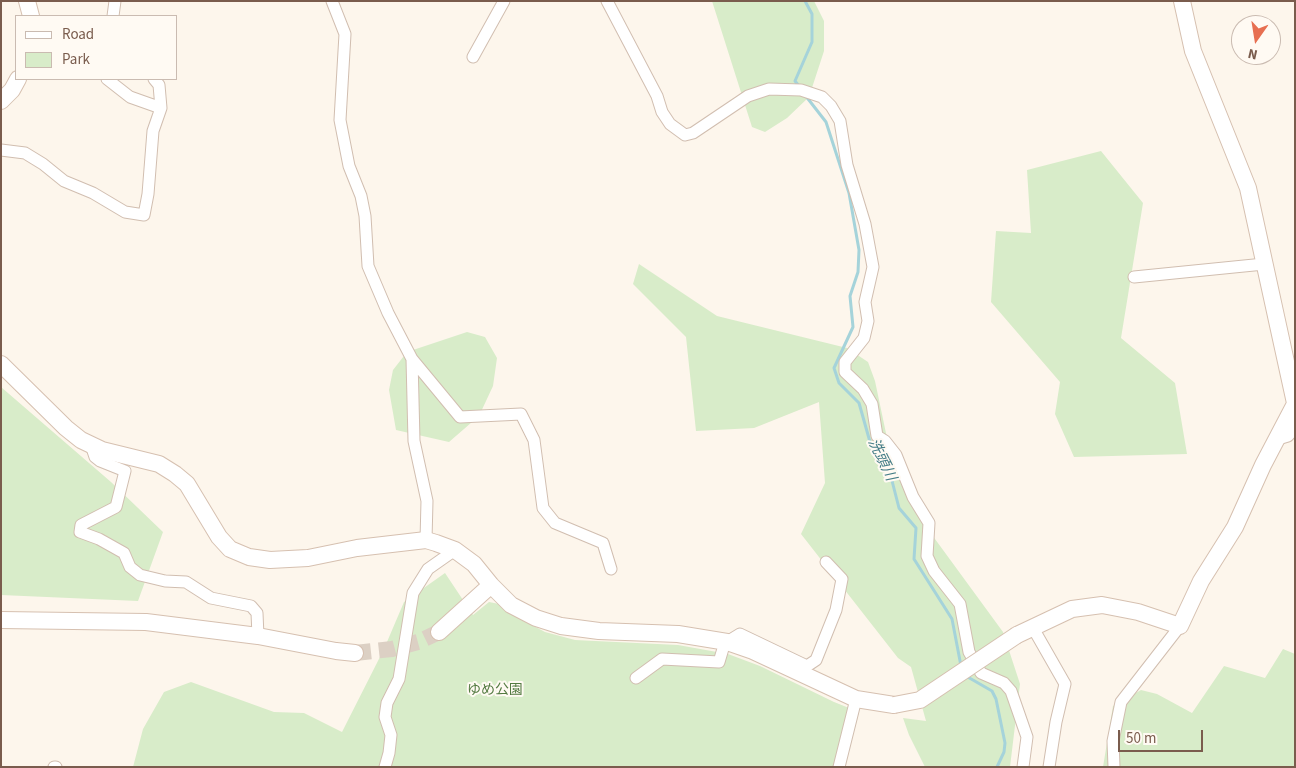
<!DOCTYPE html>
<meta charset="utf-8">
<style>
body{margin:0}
#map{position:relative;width:1296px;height:768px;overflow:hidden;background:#fdf6ec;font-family:"Source Sans 3",sans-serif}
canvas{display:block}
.frame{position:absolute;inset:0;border:2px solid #7a5c4d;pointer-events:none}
.legend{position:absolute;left:15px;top:15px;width:162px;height:65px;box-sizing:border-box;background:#fffaf3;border:1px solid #cabbb1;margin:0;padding:6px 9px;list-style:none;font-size:15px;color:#7a5c4d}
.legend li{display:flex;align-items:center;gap:10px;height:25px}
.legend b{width:25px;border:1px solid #cabbb1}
.north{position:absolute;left:1231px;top:15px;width:50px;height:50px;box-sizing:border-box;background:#fffaf3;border:1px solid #cabbb1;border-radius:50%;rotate:193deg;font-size:14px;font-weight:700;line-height:20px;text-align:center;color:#7a5c4d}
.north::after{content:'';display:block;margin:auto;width:18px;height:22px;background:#e76f51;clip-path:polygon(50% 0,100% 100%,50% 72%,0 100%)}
.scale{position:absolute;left:1118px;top:730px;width:85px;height:22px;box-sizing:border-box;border:2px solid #7a5c4d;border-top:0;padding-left:6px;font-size:15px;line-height:18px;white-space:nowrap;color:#7a5c4d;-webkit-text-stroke:4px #fffaf3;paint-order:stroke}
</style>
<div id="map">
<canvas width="1296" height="768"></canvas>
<div class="frame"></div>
<ul class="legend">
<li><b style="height:6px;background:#fff"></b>Road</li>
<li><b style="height:14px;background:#d8ecc9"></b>Park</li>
</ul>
<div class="north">N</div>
<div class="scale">50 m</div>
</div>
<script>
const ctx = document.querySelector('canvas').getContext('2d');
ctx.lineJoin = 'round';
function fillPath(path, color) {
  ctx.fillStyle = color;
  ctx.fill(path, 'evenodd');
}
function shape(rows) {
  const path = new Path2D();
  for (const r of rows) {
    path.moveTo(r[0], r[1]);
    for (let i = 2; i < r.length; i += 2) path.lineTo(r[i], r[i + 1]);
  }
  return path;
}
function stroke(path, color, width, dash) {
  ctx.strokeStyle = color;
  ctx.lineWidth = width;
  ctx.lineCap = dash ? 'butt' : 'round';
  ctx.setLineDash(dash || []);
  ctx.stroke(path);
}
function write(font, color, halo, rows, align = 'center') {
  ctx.font = font + ' "Source Sans 3","Noto Sans JP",sans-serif';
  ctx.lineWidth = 4;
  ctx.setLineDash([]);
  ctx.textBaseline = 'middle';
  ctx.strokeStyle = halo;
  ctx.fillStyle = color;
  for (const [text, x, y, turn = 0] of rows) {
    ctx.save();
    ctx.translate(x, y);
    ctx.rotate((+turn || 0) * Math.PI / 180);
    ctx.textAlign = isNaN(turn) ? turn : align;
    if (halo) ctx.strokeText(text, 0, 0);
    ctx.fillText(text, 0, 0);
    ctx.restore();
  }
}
fillPath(shape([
 [712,1,814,1,824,21,824,51,809,97,787,118,765,132,752,127],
 [1101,151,1143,203,1121,338,1175,383,1187,454,1074,457,1055,414,1060,382,991,302,996,231,1031,233,1027,170],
 [639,264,717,316,847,348,868,362,875,381,891,457,908,497,935,539,1003,632,1020,684,1010,767,925,767,909,735,903,718,926,721,911,667,898,658,801,534,825,483,819,402,754,428,696,431,686,337,633,284],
 [467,332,485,337,497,358,493,386,479,416,449,442,396,430,389,390,393,370,407,352],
 [1,387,111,482,163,532,138,601,1,595],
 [445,573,473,615,489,602,499,604,517,617,545,632,575,640,678,645,728,654,760,666,834,702,859,712,845,767,133,767,143,729,164,692,191,682,274,712,304,713,342,732,384,649,404,602],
 [1283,649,1295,654,1295,767,1103,767,1113,706,1141,690,1157,694,1192,713,1224,666,1265,678]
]), '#d8ecc9');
stroke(shape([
 [799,86,795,81,812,42,812,14,805,1],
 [805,95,826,122,849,193,859,250,858,272,850,296,853,327,834,368,839,383,859,403,872,449,890,473,899,508,916,528,914,559,952,619,961,666],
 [966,676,992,691,996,699,1005,743,1004,752,997,767]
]), '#a5d3da', 3);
stroke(shape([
 [355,653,392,649,418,642,439,632]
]), '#dcd0c4', 16, [16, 8]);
const street = shape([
 [332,1,345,34,340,120,349,166,361,196,365,216,368,266,388,313,412,359,414,441,427,501,426,540],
 [607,1,657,96,662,112,670,124,685,135,693,133,748,96,769,89,801,90,822,97,831,106,840,121,847,165,865,224,873,267,865,302,868,321,864,338,845,362,845,372,863,389,872,404,877,436,885,441,896,455,913,497,929,523,927,556,934,571,960,604,969,652,981,673,1004,683,1011,691,1027,737,1023,767],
 [113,16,115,1],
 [473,57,504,1],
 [154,79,159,85,161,108],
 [1,150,25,153,43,164,64,181,93,193,125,212,144,215,148,194,153,131,161,108,130,97,107,79],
 [1134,277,1264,264],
 [412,359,460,417,521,414,534,440,543,508,555,523,603,543,611,569],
 [1278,439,1288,436,1295,428],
 [91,445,95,457,100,461,125,471,116,507,81,525,80,532,99,539,124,553,130,567,140,575,165,581,186,582,211,598,251,606,257,613,258,636],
 [1033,628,1065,684,1056,722,1049,767],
 [727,642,740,634,807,666,816,660,836,610,842,579,826,562],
 [636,678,662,659,719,662,725,642],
 [54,767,56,767],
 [385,767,389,753,391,735,385,717,387,703,399,679,413,593,428,569,455,550],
 [839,767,856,699],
 [1114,767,1113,741,1121,702,1180,626]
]);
const secondary = shape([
 [27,1,31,16],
 [1182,1,1193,51,1248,188,1295,403],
 [1,101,12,90,18,79],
 [1,364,66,428,81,440,102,450,159,464,175,474,187,484,219,537,230,549,249,557,270,560,308,558,357,548,426,540,436,543,455,550,474,564,491,585,511,605,536,618,561,626,599,631,678,634,727,642,753,651,856,699,894,705],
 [1,620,146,622,258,636,336,651,355,653],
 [439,632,491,585],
 [1017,635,1072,609,1102,605,1138,612,1180,626,1201,581,1235,527,1263,465,1295,404]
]);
stroke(street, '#d1beb0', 13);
stroke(secondary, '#d6c0b0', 18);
stroke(street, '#fff', 11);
stroke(secondary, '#fff', 16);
const secondaryBridge = shape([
 [894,705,920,700,1017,635]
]);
stroke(secondaryBridge, '#d6c0b0', 18, []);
stroke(secondaryBridge, '#fff', 16);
write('14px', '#537a41', '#fffaf3', [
 ["ゆめ公園",495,691]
]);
write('italic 15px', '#437c86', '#fffaf3', [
 ["洗頭川",881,460,64]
]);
</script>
